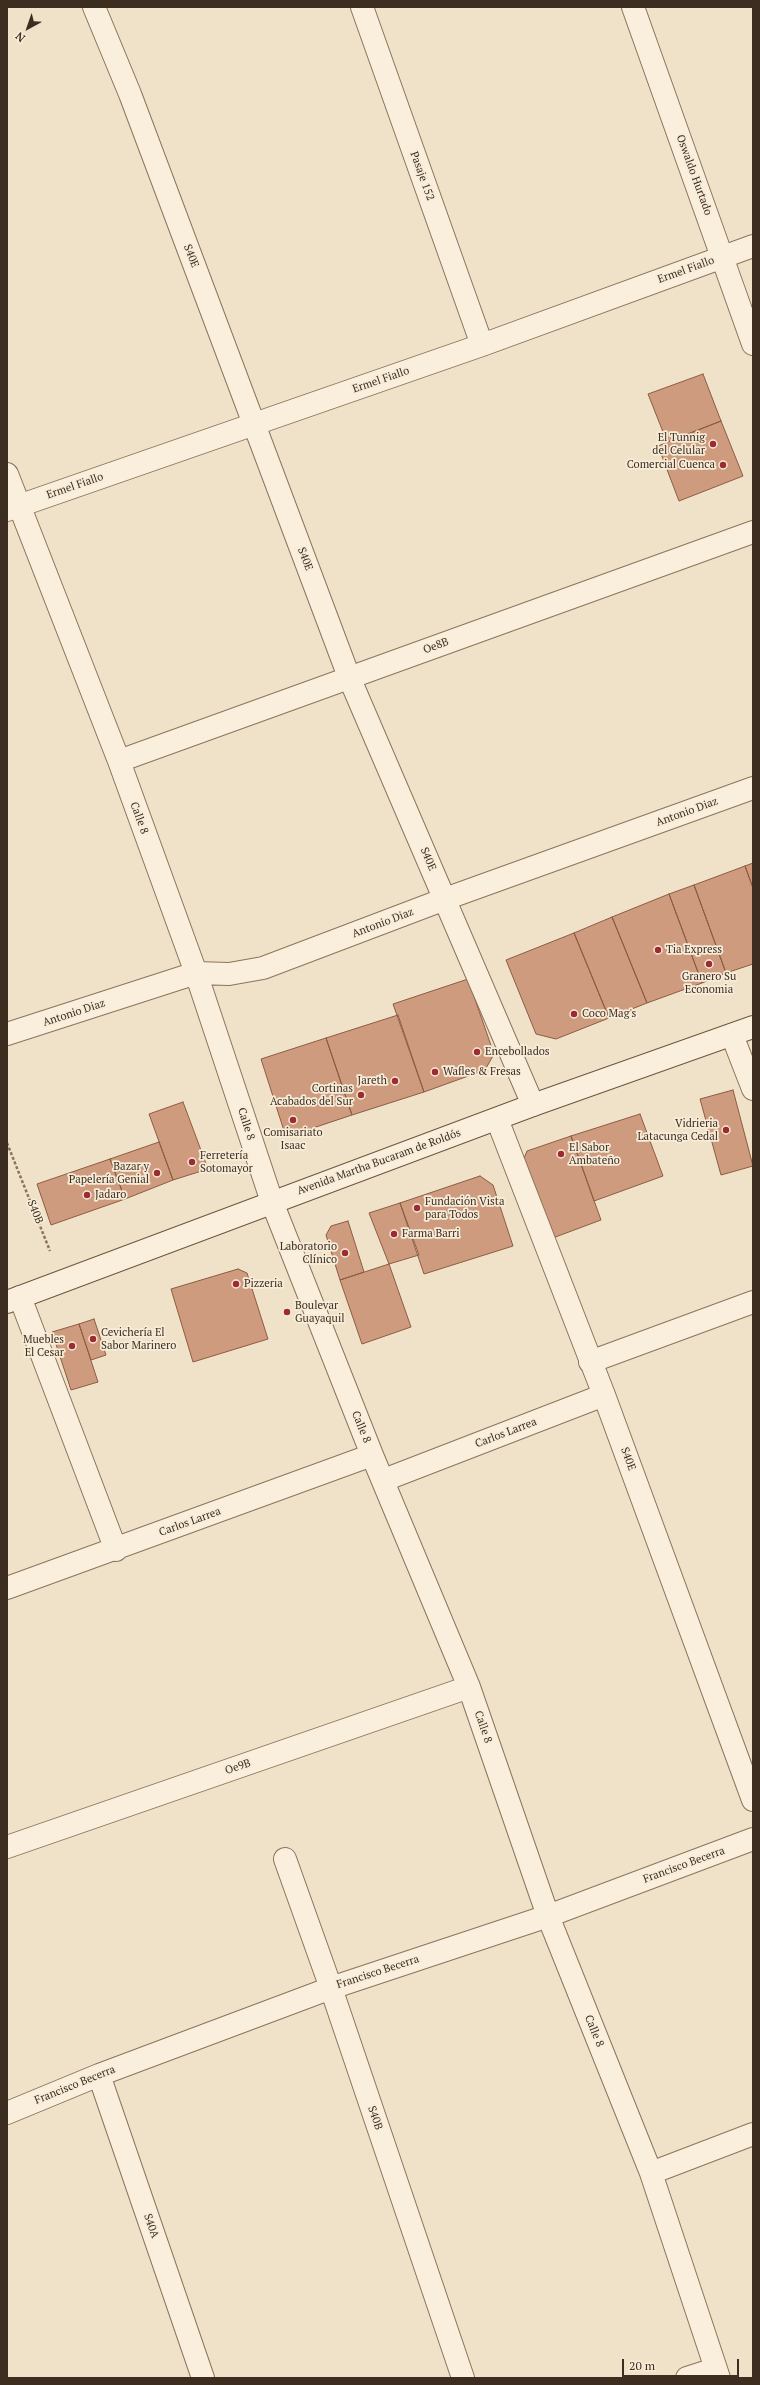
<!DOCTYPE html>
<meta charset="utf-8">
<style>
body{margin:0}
#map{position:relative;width:760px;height:2385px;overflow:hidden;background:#f0e2c8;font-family:"PT Serif",serif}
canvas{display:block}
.frame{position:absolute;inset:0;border:8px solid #3d2c20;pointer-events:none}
.north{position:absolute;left:8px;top:8px;width:40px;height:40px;-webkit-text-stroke:3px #f7ecd8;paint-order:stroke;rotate:220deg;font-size:11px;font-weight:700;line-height:16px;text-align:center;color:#3d2c20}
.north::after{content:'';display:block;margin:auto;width:14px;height:18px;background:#3d2c20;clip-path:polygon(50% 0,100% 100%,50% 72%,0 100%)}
.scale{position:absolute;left:622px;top:2359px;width:117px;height:18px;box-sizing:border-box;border:2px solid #3d2c20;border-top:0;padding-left:5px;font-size:12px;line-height:14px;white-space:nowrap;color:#3d2c20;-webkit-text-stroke:3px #f7ecd8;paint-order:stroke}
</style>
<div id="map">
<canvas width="760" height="2385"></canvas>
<div class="frame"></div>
<div class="north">N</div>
<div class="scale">20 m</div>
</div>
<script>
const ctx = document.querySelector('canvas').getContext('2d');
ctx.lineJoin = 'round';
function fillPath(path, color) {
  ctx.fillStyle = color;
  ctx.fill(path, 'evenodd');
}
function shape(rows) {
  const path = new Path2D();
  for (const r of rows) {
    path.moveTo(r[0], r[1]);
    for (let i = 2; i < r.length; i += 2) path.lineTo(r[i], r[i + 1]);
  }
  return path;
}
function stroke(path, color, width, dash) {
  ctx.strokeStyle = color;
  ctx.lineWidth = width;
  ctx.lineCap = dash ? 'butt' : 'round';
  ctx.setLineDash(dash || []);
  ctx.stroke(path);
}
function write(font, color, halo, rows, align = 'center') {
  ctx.font = font + ' "PT Serif",serif';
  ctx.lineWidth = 3.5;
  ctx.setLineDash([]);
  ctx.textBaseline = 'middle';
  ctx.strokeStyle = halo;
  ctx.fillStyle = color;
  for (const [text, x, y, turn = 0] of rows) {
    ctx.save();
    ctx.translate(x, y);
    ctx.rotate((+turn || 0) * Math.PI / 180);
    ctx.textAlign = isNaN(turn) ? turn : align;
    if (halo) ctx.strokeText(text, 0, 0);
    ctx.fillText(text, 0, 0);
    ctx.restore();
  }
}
const building = shape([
 [703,374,721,421,667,442,648,394,703,374],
 [721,421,743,476,679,501,658,446,721,421],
 [753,863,753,888,745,866,753,863],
 [745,866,753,888,753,964,726,973,694,885,745,866],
 [694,885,726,973,702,983,669,894,694,885],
 [669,894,702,983,647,1003,612,917,669,894],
 [612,917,647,1003,609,1018,574,933,612,917],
 [574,933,609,1018,556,1039,536,1034,506,960,574,933],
 [468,979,494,1054,485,1070,424,1092,393,1004,468,979],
 [398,1015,424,1092,352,1115,326,1038,398,1015],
 [326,1038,352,1115,286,1137,261,1059,326,1038],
 [733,1090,753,1166,721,1175,700,1099,733,1090],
 [183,1102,208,1169,173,1180,149,1114,183,1102],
 [640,1114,663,1176,594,1201,571,1136,640,1114],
 [571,1136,601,1220,550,1239,522,1163,527,1151,571,1136],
 [159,1142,173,1180,125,1199,110,1159,159,1142],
 [110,1159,125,1199,51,1225,37,1184,110,1159],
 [480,1176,493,1185,513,1246,424,1274,400,1203,480,1176],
 [400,1203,419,1255,389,1264,369,1213,400,1203],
 [348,1221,364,1272,340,1280,326,1235,331,1226,348,1221],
 [389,1264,411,1327,362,1344,340,1280,389,1264],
 [238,1269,247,1273,268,1339,193,1362,171,1289,238,1269],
 [94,1319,106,1355,91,1360,79,1324,94,1319],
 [79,1324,98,1382,71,1390,52,1332,79,1324]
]);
fillPath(building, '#ce9b7e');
stroke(building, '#8c5b42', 1);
const street = shape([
 [94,7,130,94,349,677,533,1105],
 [362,7,482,345],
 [633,7,753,344],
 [7,474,119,761,196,973,272,1202,372,1455,469,1687,548,1916,651,2173,719,2378],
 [7,510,482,345,753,246],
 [119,761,753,532],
 [7,1034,196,973,229,974,263,968,445,899,753,788],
 [732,1035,753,1089],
 [497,1119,604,1395,753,1800],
 [20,1297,116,1550],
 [590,1362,753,1302],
 [384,1480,604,1395],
 [7,1588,372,1455],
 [7,1847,469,1687],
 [285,1859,331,1988,463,2378],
 [99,2075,203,2378],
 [7,2113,99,2075,331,1988,548,1916,753,1839],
 [651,2173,753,2134],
 [687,2378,715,2369]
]);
const secondary = shape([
 [7,1302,533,1105,753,1027]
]);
stroke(street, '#8c735c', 24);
stroke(secondary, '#6e543f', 24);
stroke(shape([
 [7,1143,50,1251]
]), '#8c735c', 2.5, [3, 2]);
stroke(street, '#faefdc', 22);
stroke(secondary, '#faefdc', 22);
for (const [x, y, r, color] of [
 [713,444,4,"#9d2b32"],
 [723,465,4,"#9d2b32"],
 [658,950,4,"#9d2b32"],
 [709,964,4,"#9d2b32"],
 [574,1014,4,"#9d2b32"],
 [477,1052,4,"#9d2b32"],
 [435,1072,4,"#9d2b32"],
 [395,1081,4,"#9d2b32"],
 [361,1095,4,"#9d2b32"],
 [293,1120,4,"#9d2b32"],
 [726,1130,4,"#9d2b32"],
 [561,1154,4,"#9d2b32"],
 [192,1162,4,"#9d2b32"],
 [157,1173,4,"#9d2b32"],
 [87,1195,4,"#9d2b32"],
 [417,1208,4,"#9d2b32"],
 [394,1234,4,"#9d2b32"],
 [345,1253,4,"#9d2b32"],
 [236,1284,4,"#9d2b32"],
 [287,1312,4,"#9d2b32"],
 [93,1339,4,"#9d2b32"],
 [72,1346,4,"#9d2b32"]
]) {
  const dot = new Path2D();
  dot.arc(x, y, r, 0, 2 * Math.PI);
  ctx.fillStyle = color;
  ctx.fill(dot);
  stroke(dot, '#f7ecd8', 1.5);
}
write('11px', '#3d2c20', '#f7ecd8', [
 ["Oswaldo Hurtado",694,175,70],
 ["Pasaje 152",422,176,70],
 ["S40E",191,256,69],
 ["Ermel Fiallo",686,270,-20],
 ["Ermel Fiallo",381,380,-19],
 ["Ermel Fiallo",75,486,-19],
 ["S40E",305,559,69],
 ["Oe8B",436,646,-20],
 ["Antonio Diaz",687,812,-20],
 ["Calle 8",139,818,70],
 ["S40E",428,859,67],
 ["Antonio Diaz",383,923,-21],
 ["Antonio Diaz",74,1013,-18],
 ["Calle 8",246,1124,72],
 ["Avenida Martha Bucaram de Roldós",379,1162,-20],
 ["S40B",35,1212,68],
 ["Calle 8",361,1427,68],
 ["Carlos Larrea",506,1433,-21],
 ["S40E",628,1459,70],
 ["Carlos Larrea",190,1522,-20],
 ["Calle 8",483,1727,71],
 ["Oe9B",238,1767,-19],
 ["Francisco Becerra",684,1865,-20],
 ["Francisco Becerra",378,1972,-18],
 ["Calle 8",594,2031,68],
 ["Francisco Becerra",75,2085,-22],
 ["S40B",375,2118,71],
 ["S40A",151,2226,71]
]);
write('11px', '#3d2c20', '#f7ecd8', [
 ["El Tunnig",705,438,"right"],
 ["del Celular",705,451,"right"],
 ["Comercial Cuenca",715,465,"right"],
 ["Tia Express",666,950],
 ["Granero Su",709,977,"center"],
 ["Economia",709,990,"center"],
 ["Coco Mag's",582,1014],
 ["Encebollados",485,1052],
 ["Wafles & Fresas",443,1072],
 ["Jareth",387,1081,"right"],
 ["Cortinas",353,1089,"right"],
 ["Acabados del Sur",353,1102,"right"],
 ["Vidrieria",718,1124,"right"],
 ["Latacunga Cedal",718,1137,"right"],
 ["Comisariato",293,1133,"center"],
 ["Isaac",293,1146,"center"],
 ["El Sabor",569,1148],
 ["Ambateño",569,1161],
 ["Ferretería",200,1156],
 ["Sotomayor",200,1169],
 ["Bazar y",149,1167,"right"],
 ["Papelería Genial",149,1180,"right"],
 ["Jadaro",95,1195],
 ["Fundación Vista",425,1202],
 ["para Todos",425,1215],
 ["Farma Barri",402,1234],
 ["Laboratorio",337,1247,"right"],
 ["Clínico",337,1260,"right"],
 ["Pizzeria",244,1284],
 ["Boulevar",295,1306],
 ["Guayaquil",295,1319],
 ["Cevichería El",101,1333],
 ["Sabor Marinero",101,1346],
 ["Muebles",64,1340,"right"],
 ["El Cesar",64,1353,"right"]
], 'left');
</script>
